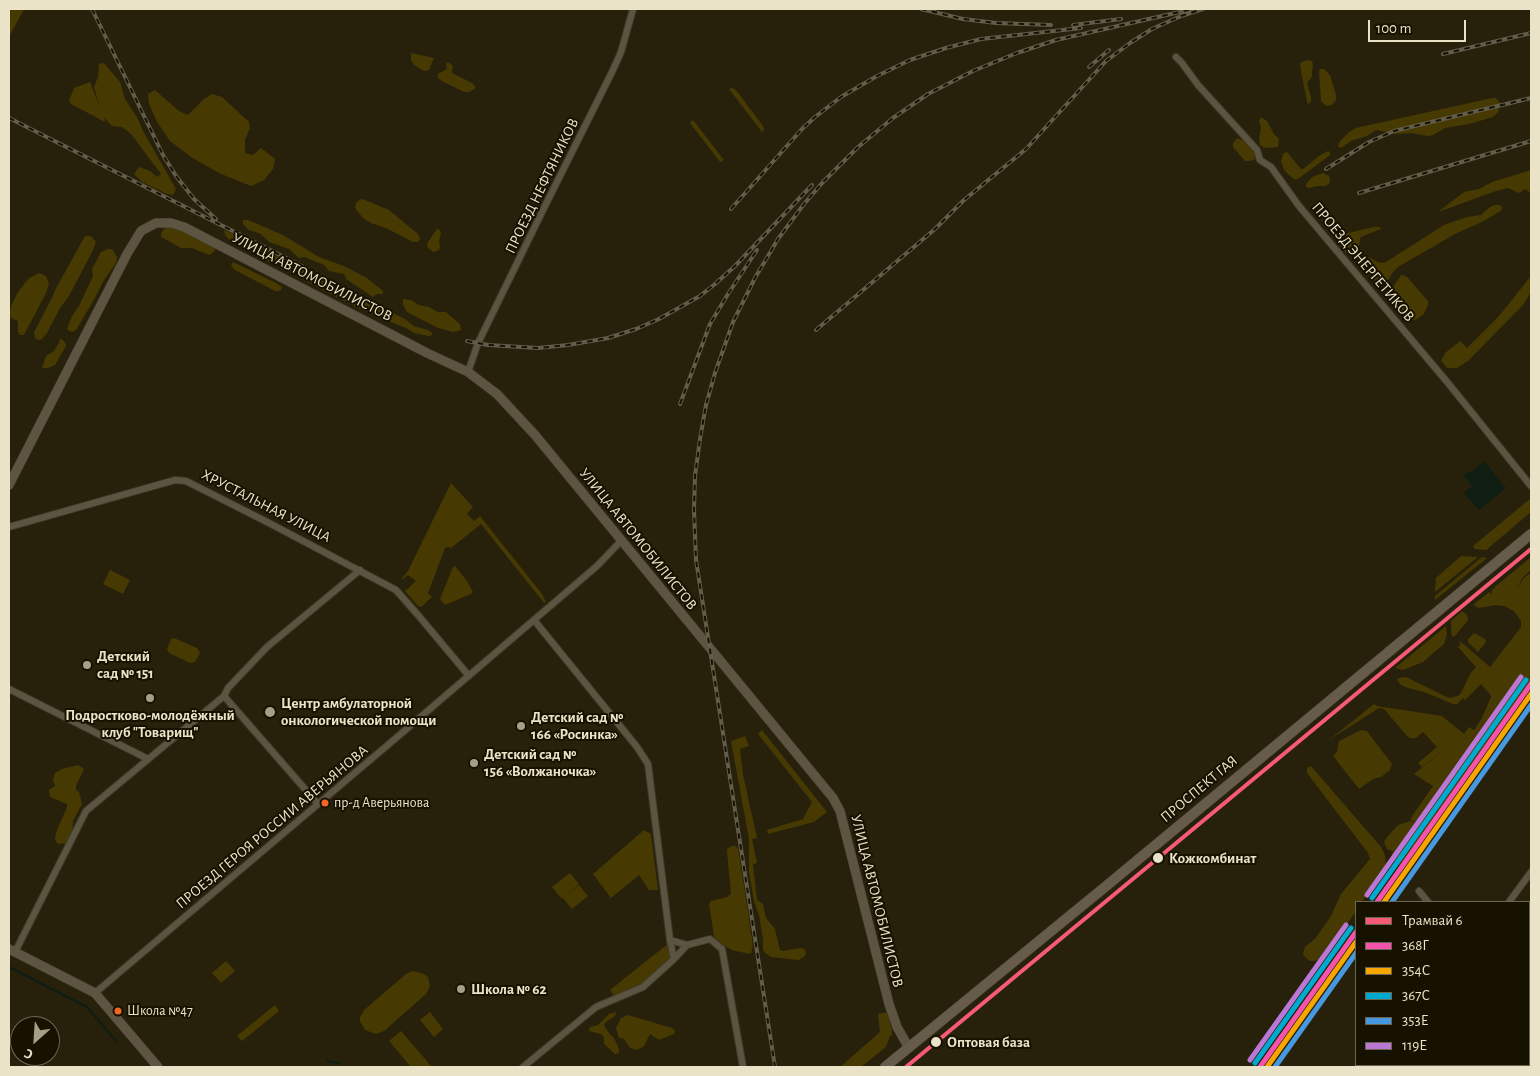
<!DOCTYPE html>
<meta charset="utf-8">
<style>
body{margin:0}
#map{position:relative;width:1540px;height:1076px;overflow:hidden;background:#27210c;font-family:"Alegreya Sans",sans-serif}
canvas{display:block}
.frame{position:absolute;inset:0;border:10px solid #ebe3c7;pointer-events:none}
.legend{position:absolute;left:1355px;top:901px;width:175px;height:165px;box-sizing:border-box;background:#171100;border:1px solid #6c6550;margin:0;padding:6px 9px;list-style:none;font-size:15px;color:#ebe3c7}
.legend li{display:flex;align-items:center;gap:10px;height:25px}
.legend b{width:25px;border:1px solid #6c6550}
.north{position:absolute;left:10px;top:1016px;width:50px;height:50px;box-sizing:border-box;background:#171100;border:1px solid #6c6550;border-radius:50%;rotate:206deg;font-size:14px;font-weight:700;line-height:20px;text-align:center;color:#ebe3c7}
.north::after{content:'';display:block;margin:auto;width:18px;height:22px;background:#a69f86;clip-path:polygon(50% 0,100% 100%,50% 72%,0 100%)}
.scale{position:absolute;left:1368px;top:20px;width:98px;height:22px;box-sizing:border-box;border:2px solid #ebe3c7;border-top:0;padding-left:6px;font-size:15px;line-height:18px;white-space:nowrap;color:#ebe3c7;-webkit-text-stroke:4px #171100;paint-order:stroke}
</style>
<div id="map">
<canvas width="1540" height="1076"></canvas>
<div class="frame"></div>
<ul class="legend">
<li><b style="height:6px;background:#f75a77"></b>Трамвай 6</li>
<li><b style="height:6px;background:#f653ac"></b>368Г</li>
<li><b style="height:6px;background:#f7a600"></b>354С</li>
<li><b style="height:6px;background:#00a9ce"></b>367С</li>
<li><b style="height:6px;background:#4699e1"></b>353Е</li>
<li><b style="height:6px;background:#ba77d6"></b>119Е</li>
</ul>
<div class="north">С</div>
<div class="scale">100 m</div>
</div>
<script>
const ctx = document.querySelector('canvas').getContext('2d');
ctx.lineJoin = 'round';
function fillPath(path, color) {
  ctx.fillStyle = color;
  ctx.fill(path, 'evenodd');
}
function shape(rows) {
  const path = new Path2D();
  for (const r of rows) {
    path.moveTo(r[0], r[1]);
    for (let i = 2; i < r.length; i += 2) path.lineTo(r[i], r[i + 1]);
  }
  return path;
}
function stroke(path, color, width, dash) {
  ctx.strokeStyle = color;
  ctx.lineWidth = width;
  ctx.lineCap = dash ? 'butt' : 'round';
  ctx.setLineDash(dash || []);
  ctx.stroke(path);
}
function write(font, color, halo, rows, align = 'center') {
  ctx.font = font + ' "Alegreya Sans",sans-serif';
  ctx.lineWidth = 4;
  ctx.setLineDash([]);
  ctx.textBaseline = 'middle';
  ctx.strokeStyle = halo;
  ctx.fillStyle = color;
  for (const [text, x, y, turn = 0] of rows) {
    ctx.save();
    ctx.translate(x, y);
    ctx.rotate((+turn || 0) * Math.PI / 180);
    ctx.textAlign = isNaN(turn) ? turn : align;
    if (halo) ctx.strokeText(text, 0, 0);
    ctx.fillText(text, 0, 0);
    ctx.restore();
  }
}
fillPath(shape([
 [9,9,24,9,9,37],
 [411,53,434,58,429,70,424,71,414,65,411,60],
 [1309,60,1312,61,1313,65,1312,71,1312,77,1307,83,1311,97,1311,102,1308,104,1307,102,1300,65,1301,62],
 [448,62,453,66,452,73,472,83,475,86,475,89,469,92,464,92,442,81,438,78,438,74,447,69,446,64],
 [104,63,120,82,125,99,138,119,143,131,176,189,173,195,167,194,142,182,134,174,139,167,150,171,157,177,161,174,131,134,122,127,112,126,104,118,105,122,71,104,69,101,74,88,90,82,99,105,94,87,98,77,99,64],
 [1321,69,1324,69,1330,75,1336,95,1336,100,1332,105,1326,106,1321,101,1319,71],
 [732,88,736,90,763,126,764,130,762,132,729,89],
 [155,90,179,111,188,115,204,99,212,94,222,97,249,122,250,128,245,140,245,153,253,155,261,148,275,159,273,169,264,180,251,186,219,173,191,157,170,141,157,122,149,104,148,94],
 [1492,98,1496,98,1500,103,1498,112,1493,117,1469,124,1445,128,1433,135,1427,136,1411,133,1396,134,1376,130,1367,136,1351,141,1341,148,1338,146,1340,141,1349,132,1356,128],
 [1261,117,1267,121,1274,134,1279,139,1278,147,1264,148,1260,145,1259,138,1261,127,1259,121],
 [693,120,724,160,720,162,690,123],
 [1237,138,1244,141,1253,151,1255,156,1254,160,1249,161,1245,161,1233,147,1233,143],
 [1328,151,1330,152,1330,155,1298,179,1294,179,1289,175,1284,170,1281,161,1283,154,1287,152,1301,169,1303,169,1319,156],
 [1531,170,1531,193,1525,189,1519,193,1508,188,1496,191,1441,211,1439,211,1464,192,1479,189,1492,182],
 [1323,173,1329,176,1330,180,1329,184,1325,186,1317,186,1310,188,1306,187,1306,184,1312,177],
 [360,199,365,200,389,210,418,234,420,239,418,242,413,242,388,229,371,223,363,218,355,208,356,203],
 [1494,205,1499,205,1502,207,1502,210,1484,221,1455,234,1398,267,1393,272,1387,282,1377,284,1375,282,1372,272,1363,262,1363,258,1366,256,1378,262,1382,263,1386,262,1444,225,1467,217,1481,215,1490,207],
 [243,220,248,220,283,235,319,257,344,266,367,278,383,291,383,294,377,294,373,297,346,279,344,274,329,271,324,265,304,257,299,258,289,249,269,242,261,234,249,230,243,224],
 [176,227,215,247,215,251,209,255,192,248,181,248,161,237,161,233,165,228],
 [1374,227,1380,227,1381,229,1361,237,1360,239,1359,247,1350,253,1346,253,1339,244,1338,238,1340,235],
 [437,229,439,229,441,233,439,242,440,247,439,250,433,252,427,247,428,242],
 [225,230,405,319,414,326,428,330,432,333,432,335,429,336,414,333,406,328,393,323,358,308,304,280,299,273,292,273,281,264,271,263,249,251,241,244,230,240,226,236,224,232],
 [85,236,91,236,96,242,92,252,69,296,60,308,47,333,42,339,38,340,35,338,34,332,52,298,55,290],
 [108,249,112,249,117,257,116,263,104,280,95,298,76,330,73,332,69,331,67,329,72,316,80,304,93,276,92,269,101,252],
 [233,262,276,283,282,287,281,290,279,291,275,291,235,270,231,266],
 [39,273,46,276,49,283,46,293,24,335,20,335,18,332,18,321,11,318,10,313,11,306,18,292,29,278],
 [1401,275,1403,275,1408,278,1428,301,1428,305,1424,314,1417,319,1413,320,1408,318,1394,301,1393,287],
 [1531,276,1531,292,1523,305,1468,361,1457,368,1447,368,1441,361,1445,353,1460,341,1467,348,1499,316],
 [403,299,411,300,419,305,429,307,438,312,446,312,460,324,461,330,453,332,438,328,407,312,403,305],
 [60,339,62,339,66,344,66,346,55,365,48,368,42,368,46,356,54,351,59,343],
 [451,483,473,507,467,514,474,521,480,516,542,594,546,602,544,603,481,524,451,548,448,547,445,548,428,593,432,597,421,607,418,606,405,591,416,581,408,575,403,579,402,578,408,571],
 [1531,498,1531,512,1486,550,1475,549,1473,546],
 [1461,556,1478,557,1435,592,1436,578],
 [1482,557,1487,558,1435,600,1435,596],
 [1531,557,1531,570,1523,577,1517,588,1524,578,1531,572,1531,681,1401,866,1393,859,1391,852,1397,853,1403,849,1416,826,1416,823,1410,819,1433,786,1414,774,1462,735,1422,767,1418,763,1437,747,1423,732,1416,738,1410,738,1407,736,1384,709,1379,708,1329,740,1374,704,1377,706,1442,716,1464,734,1469,727,1474,730,1482,718,1491,697,1490,694,1481,684,1465,700,1463,698,1457,704,1453,704,1424,692,1408,688,1401,685,1397,680,1399,678,1406,677,1449,698,1458,696,1461,693,1470,674,1476,667,1458,647,1461,644,1459,642,1460,641,1490,667,1521,627,1521,621,1514,611,1504,606,1495,605,1479,608,1473,605,1489,592,1492,594,1492,590,1496,586],
 [455,566,467,581,473,592,471,594,445,605,440,599,453,567],
 [110,570,130,580,123,594,103,584],
 [1462,611,1467,615,1468,620,1455,636,1452,637,1451,629,1451,621],
 [1446,626,1447,634,1444,644,1423,662,1403,670,1395,668],
 [1474,633,1485,639,1486,642,1478,652,1468,642,1468,639],
 [174,638,197,648,200,653,195,662,190,663,169,653,167,649,171,639],
 [762,730,827,812,814,822,768,834,767,830,803,819,812,802,758,734],
 [1361,730,1367,731,1369,734,1392,764,1390,770,1381,777,1373,779,1359,789,1333,756,1337,752,1339,741],
 [745,736,749,746,740,749,743,775,757,838,752,839,757,863,753,864,757,900,763,904,766,918,775,929,780,950,783,951,800,948,804,949,806,952,805,956,799,960,771,957,765,953,763,950,763,939,759,915,754,901,749,872,749,839,731,741],
 [78,765,84,769,76,786,76,790,79,792,82,804,73,821,72,837,67,843,59,844,56,842,55,838,57,830,67,807,67,804,50,797,49,790,55,786,53,780,55,773,62,769],
 [1311,766,1381,847,1384,853,1386,861,1385,868,1362,902,1356,902,1356,911,1331,948,1320,960,1313,961,1310,961,1305,957,1303,954,1305,947,1315,939,1331,916,1341,894,1370,859,1368,853,1307,773,1307,768],
 [1410,821,1414,822,1415,826,1402,848,1397,852,1394,852,1387,849,1384,842,1387,837,1398,825],
 [644,830,651,834,658,890,649,890,639,875,611,898,593,874],
 [732,846,735,846,738,848,744,886,753,946,751,953,749,954,732,950,718,942,714,936,709,904,711,901,727,897,731,894,727,852,727,849],
 [570,873,579,884,562,899,552,887],
 [579,885,588,896,572,909,563,898],
 [669,943,672,958,642,985,615,997,610,990],
 [226,961,235,971,221,983,212,973],
 [412,971,422,973,428,977,430,986,426,994,384,1031,376,1034,365,1030,360,1021,360,1017,364,1010,406,974],
 [275,1005,279,1011,242,1041,237,1036],
 [430,1012,443,1029,434,1037,420,1020],
 [616,1012,615,1016,606,1022,604,1025,608,1032,614,1038,619,1049,619,1053,615,1054,604,1044,604,1037,601,1034,589,1031,590,1027,598,1025,609,1014],
 [887,1012,892,1031,892,1035,890,1036,886,1047,861,1067,840,1067,880,1032,878,1014],
 [628,1015,672,1028,675,1031,674,1034,659,1040,650,1034,644,1046,637,1050,630,1048,624,1039,619,1038,616,1028,621,1018],
 [401,1031,432,1067,411,1067,389,1041]
]), '#473902');
fillPath(shape([
 [1484,461,1506,488,1479,510,1464,493,1472,486,1463,475,1475,469]
]), '#0f1d12');
stroke(shape([
 [9,967,87,1007,117,1042],
 [327,1061,339,1063]
]), '#0f1d12', 2);
const street = shape([
 [1176,57,1182,63,1198,85,1257,150,1260,160,1271,167,1299,206,1448,383,1531,486],
 [468,372,478,343,543,210,613,70,621,52,633,9],
 [9,527,175,480,186,481,269,523,396,590,418,615,469,676],
 [534,620,637,747,648,764,670,940,674,959,687,945,710,939,722,949,743,1067],
 [9,689,148,759],
 [224,696,318,804],
 [1419,891,1428,902],
 [1509,902,1531,872],
 [1529,915,1531,918],
 [670,940,687,945],
 [15,952,86,811,224,696,228,688,267,647,360,570],
 [95,993,396,738,597,566,621,541],
 [523,1067,596,1007,643,987,674,959],
 [1456,1067,1459,1065]
]);
const secondary = shape([
 [9,485,127,254,141,231,156,223,171,223,184,227,427,353,468,372,497,394,535,435,833,798,840,811,889,1004,897,1027,909,1048],
 [9,949,95,993,158,1067],
 [1529,998,1531,996],
 [1529,1037,1531,1041]
]);
const primary = shape([
 [885,1067,1105,887,1531,534]
]);
stroke(street, '#403b2c', 8);
stroke(secondary, '#403b2c', 10);
stroke(primary, '#403b2c', 11);
stroke(street, '#5b5441', 6);
stroke(secondary, '#5d5542', 9);
stroke(primary, '#675c4b', 10);
const rail = shape([
 [92,9,163,155,176,176,194,199,216,219],
 [921,9,963,19,996,23,1051,25],
 [1073,25,1121,19],
 [1443,54,1531,33],
 [1089,67,1109,50],
 [9,118,302,266],
 [1326,169,1369,142,1394,131,1531,98],
 [1359,193,1531,141],
 [731,209,802,129,815,117,841,97,877,76,910,60,946,48,981,39,1081,28],
 [816,330,935,229,964,200,1026,149,1106,61,1130,43,1152,29,1181,16,1203,9],
 [467,341,488,345,538,348,568,345,608,338,636,329,659,319,700,296,715,284,735,266,812,185],
 [680,404,710,324,728,294,757,250],
 [775,1067,696,560,694,510,695,476,700,439,706,405,715,373,733,322,755,278,778,239,804,204,823,182,858,147,893,118,928,94,973,71,1017,53,1056,40,1193,9]
]);
stroke(rail, '#625c4b', 4);
stroke(rail, '#171100', 2, [5.5]);
stroke(shape([
 [1377,902,1531,684],
 [1260,1067,1356,932]
]), '#f653ac', 5);
stroke(shape([
 [1384,902,1531,694],
 [1267,1067,1356,942]
]), '#f7a600', 5);
stroke(shape([
 [1372,898,1526,680],
 [1255,1063,1351,928]
]), '#00a9ce', 5);
stroke(shape([
 [1392,902,1531,705],
 [1275,1067,1356,953]
]), '#4699e1', 5);
stroke(shape([
 [1367,895,1521,677],
 [1250,1060,1346,925]
]), '#ba77d6', 5);
stroke(shape([
 [906,1067,1531,549]
]), '#f75a77', 4);
for (const [x, y, r, color] of [
 [87,665,5,"#a69f86"],
 [150,698,5,"#a69f86"],
 [270,712,6,"#a69f86"],
 [521,726,5,"#a69f86"],
 [474,763,5,"#a69f86"],
 [325,803,4.5,"#f26522"],
 [1158,858,6,"#ebe3c7"],
 [461,989,5,"#a69f86"],
 [118,1011,4.5,"#f26522"],
 [936,1042,6,"#ebe3c7"]
]) {
  const dot = new Path2D();
  dot.arc(x, y, r, 0, 2 * Math.PI);
  ctx.fillStyle = color;
  ctx.fill(dot);
  stroke(dot, '#171100', 2);
}
write('14px', '#ebe3c7', '#171100', [
 ["пр-д Аверьянова",334,803],
 ["Школа №47",127,1011]
], 'left');
write('15px', '#ebe3c7', '#171100', [
 ["ПРОЕЗД НЕФТЯНИКОВ",542,186,-64],
 ["ПРОЕЗД ЭНЕРГЕТИКОВ",1363,262,50],
 ["УЛИЦА АВТОМОБИЛИСТОВ",312,277,27],
 ["ХРУСТАЛЬНАЯ УЛИЦА",266,506,27],
 ["УЛИЦА АВТОМОБИЛИСТОВ",638,539,51],
 ["ПРОСПЕКТ ГАЯ",1199,789,-40],
 ["ПРОЕЗД ГЕРОЯ РОССИИ АВЕРЬЯНОВА",272,827,-40],
 ["УЛИЦА АВТОМОБИЛИСТОВ",877,901,76]
]);
write('bold 15px', '#ebe3c7', '#171100', [
 ["Детский",97,656],
 ["сад № 151",97,673],
 ["Центр амбулаторной",281,703],
 ["онкологической помощи",281,720],
 ["Подростково-молодёжный",150,715,"center"],
 ["клуб \"Товарищ\"",150,732,"center"],
 ["Детский сад №",531,717],
 ["166 «Росинка»",531,734],
 ["Детский сад №",484,754],
 ["156 «Волжаночка»",484,771],
 ["Школа № 62",471,989]
], 'left');
write('bold 15px', '#ebe3c7', '#171100', [
 ["Кожкомбинат",1169,858],
 ["Оптовая база",947,1042]
], 'left');
</script>
